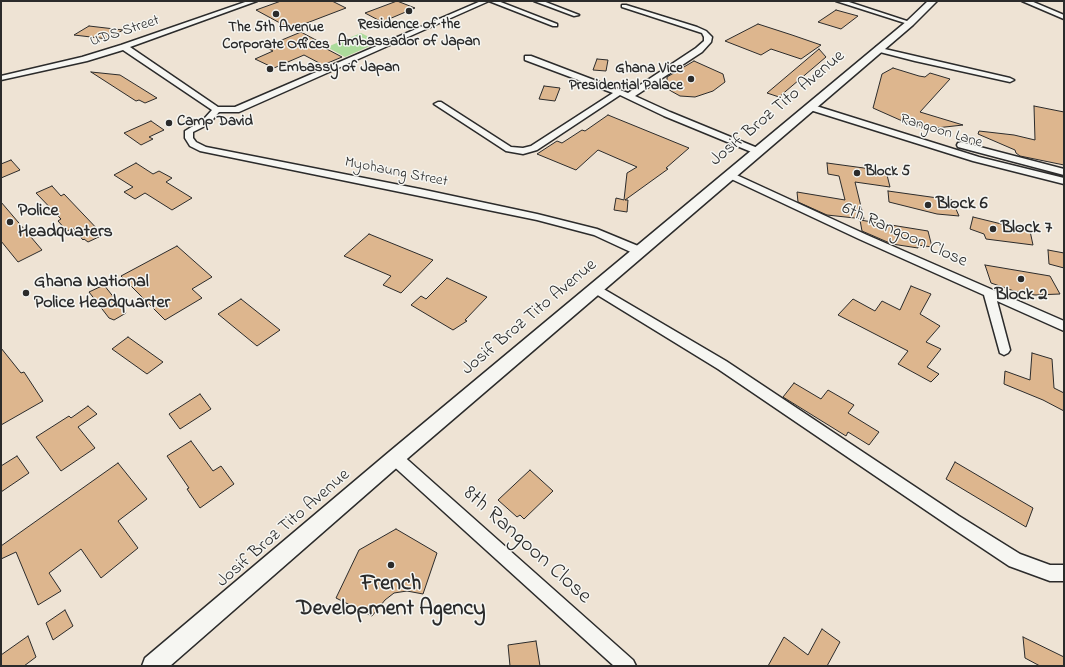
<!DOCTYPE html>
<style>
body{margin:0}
#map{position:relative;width:1065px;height:667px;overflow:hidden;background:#eee3d4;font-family:"Indie Flower",sans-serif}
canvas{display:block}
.frame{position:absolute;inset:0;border:2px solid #2b2b2b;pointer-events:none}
</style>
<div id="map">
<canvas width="1065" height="667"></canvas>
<div class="frame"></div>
</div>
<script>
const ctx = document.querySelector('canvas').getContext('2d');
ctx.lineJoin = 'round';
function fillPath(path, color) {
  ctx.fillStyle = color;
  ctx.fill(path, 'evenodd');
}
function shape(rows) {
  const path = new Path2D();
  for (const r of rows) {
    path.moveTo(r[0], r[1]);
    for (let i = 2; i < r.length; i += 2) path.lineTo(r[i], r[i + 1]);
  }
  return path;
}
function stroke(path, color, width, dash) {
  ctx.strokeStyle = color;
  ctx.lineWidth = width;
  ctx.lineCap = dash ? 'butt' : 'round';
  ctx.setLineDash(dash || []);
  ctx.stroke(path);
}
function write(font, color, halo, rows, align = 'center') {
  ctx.font = font + ' "Indie Flower",sans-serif';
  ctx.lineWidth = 3;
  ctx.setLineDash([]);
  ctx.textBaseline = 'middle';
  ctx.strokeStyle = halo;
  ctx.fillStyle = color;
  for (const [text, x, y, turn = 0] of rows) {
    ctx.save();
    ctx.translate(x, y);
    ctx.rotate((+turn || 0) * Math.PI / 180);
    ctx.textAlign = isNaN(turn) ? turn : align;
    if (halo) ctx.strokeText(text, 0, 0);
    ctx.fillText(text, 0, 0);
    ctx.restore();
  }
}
fillPath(shape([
 [361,33,379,42,345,57,327,47]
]), '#acdb9b');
const building = shape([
 [281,1,332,1,346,8,291,29,256,10,281,1],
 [397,1,415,8,382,22,365,13,397,1],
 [836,10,858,16,841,29,818,22,836,10],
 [758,24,792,35,821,45,801,59,771,49,761,55,725,41,758,24],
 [89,26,123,30,108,39,74,35,89,26],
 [301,32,327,46,323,47,342,57,323,65,304,55,274,68,255,59,273,51,265,47,301,32],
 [819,49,826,57,779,97,767,93,819,49],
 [597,59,608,60,606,71,593,70,597,59],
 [694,61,723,74,725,82,713,91,695,97,680,96,671,91,667,88,667,77,694,61],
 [893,68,919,76,925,77,930,73,950,79,920,112,963,125,936,128,923,126,900,120,873,108,882,74,893,68],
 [91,72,120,75,157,98,145,103,139,100,136,101,91,72],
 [544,86,560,88,555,101,539,99,544,86],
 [1034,106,1064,112,1064,165,1020,156,1016,153,1015,150,978,134,979,131,1014,135,1035,140,1034,106],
 [608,115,689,148,666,168,668,169,625,200,628,200,627,212,614,210,616,198,624,200,627,173,637,167,598,150,576,170,537,154,557,141,562,143,582,130,585,131,608,115],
 [151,121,164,130,149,137,153,139,141,145,124,133,151,121],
 [11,160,20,170,1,178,1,164,11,160],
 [136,163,153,174,159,171,172,178,166,182,192,198,172,210,145,193,135,199,124,192,133,187,114,175,136,163],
 [827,163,886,171,890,187,855,182,864,219,827,215,798,202,797,192,845,200,839,176,828,174,827,163],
 [52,186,61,196,64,194,103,235,88,242,84,239,83,240,73,228,67,231,58,221,61,219,36,193,52,186],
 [888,191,952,200,959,216,937,214,889,202,888,191],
 [1,202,42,250,18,262,1,241,1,202],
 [973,217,1030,231,1033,245,986,239,984,234,970,229,973,217],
 [860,220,928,231,932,247,918,245,918,248,892,244,862,231,860,220],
 [369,234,433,260,401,293,383,285,391,276,344,256,369,234],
 [177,246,212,277,192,289,202,298,165,320,121,276,177,246],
 [1048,250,1064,253,1064,268,1049,264,1048,250],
 [985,265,1050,276,1060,294,1035,295,1014,291,991,283,985,265],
 [447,278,487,297,465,320,467,321,453,330,411,305,421,296,426,299,447,278],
 [104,285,126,313,114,320,109,318,89,292,104,285],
 [911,286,931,294,920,314,940,326,926,342,941,349,927,367,939,374,931,382,898,364,908,351,838,315,853,299,875,311,882,301,900,310,911,286],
 [241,299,280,330,257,346,218,314,241,299],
 [128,337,163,362,147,374,112,349,128,337],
 [1,348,21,373,24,372,43,401,1,425,1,348],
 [1032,353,1052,359,1054,388,1064,393,1064,411,1043,400,1004,384,1005,371,1030,380,1032,353],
 [794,383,821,399,828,390,854,405,848,413,879,432,869,445,848,432,846,436,783,397,794,383],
 [200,394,211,409,180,429,169,414,200,394],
 [88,406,97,414,78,427,95,448,61,471,36,437,69,416,71,418,88,406],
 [191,441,213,471,221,466,234,484,200,508,187,489,189,488,167,456,191,441],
 [17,456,29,473,1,492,1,466,17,456],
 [955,462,1033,508,1026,527,946,479,955,462],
 [118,463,147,499,118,521,138,548,101,578,81,549,49,573,61,591,38,605,16,552,1,559,1,546,118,463],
 [530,470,553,491,524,519,520,515,517,517,498,500,530,470],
 [396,529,437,553,423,594,407,591,394,593,385,600,372,616,336,598,359,550,396,529],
 [65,610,73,626,53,640,46,623,65,610],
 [822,629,840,642,827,666,768,666,784,637,808,655,822,629],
 [28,636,36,657,24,666,1,666,1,655,28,636],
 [1023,637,1064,657,1064,666,1040,666,1025,658,1023,637],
 [536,641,540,666,510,666,508,645,536,641]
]);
fillPath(building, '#ddb68e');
stroke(building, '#2b2b2b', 1);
const minor = shape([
 [248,1,257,1,130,47,218,107,235,107,481,1,498,1,557,24,557,26,553,26,489,1,239,112,219,112,209,124,193,132,193,138,196,142,206,147,420,189,537,214,597,229,643,248,644,251,643,254,635,254,594,235,537,220,200,151,190,146,185,138,185,131,203,120,212,110,123,50,87,61,1,80,1,76,82,57,121,45,248,1],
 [534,1,543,1,579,15,574,16,534,1],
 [836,1,846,1,913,23,908,24,836,1],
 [1022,1,1031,1,1064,15,1064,19,1022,1],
 [622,5,626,5,697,27,706,31,712,37,711,42,702,52,635,96,670,112,760,149,761,151,760,153,754,153,664,116,620,95,537,150,523,154,506,151,434,104,438,102,441,102,511,147,523,148,531,146,613,93,525,60,525,56,531,56,628,93,696,48,704,41,704,37,702,33,622,7,622,5],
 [876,47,1010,78,1014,80,1010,82,915,61,876,51,876,47],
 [807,105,813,105,979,157,1064,178,1064,184,973,161,807,109,806,107,807,105],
 [961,142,1064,169,1064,175,958,147,957,145,958,143,961,142],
 [730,172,867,235,1064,321,1064,331,997,301,1010,350,1008,353,1004,355,1000,353,984,295,859,239,727,177,725,175,730,172],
 [595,284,726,361,959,516,1020,554,1050,565,1064,565,1064,581,1050,581,1009,566,949,526,718,369,591,291,589,288,591,285,595,284],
 [395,452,400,453,633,660,636,666,614,666,390,463,388,458,390,453,395,452]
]);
const tertiary = shape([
 [928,1,937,1,913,25,401,464,170,666,142,666,145,658,389,452,907,21,928,1]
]);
stroke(minor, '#2b2b2b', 3);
stroke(tertiary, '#2b2b2b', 3);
fillPath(minor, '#f6f6f2');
fillPath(tertiary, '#f6f6f2');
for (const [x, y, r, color] of [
 [409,11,4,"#2b2b2b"],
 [276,14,4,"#2b2b2b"],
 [270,69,4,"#2b2b2b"],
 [691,79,4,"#2b2b2b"],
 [169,123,4,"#2b2b2b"],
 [857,173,4,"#2b2b2b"],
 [928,205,4,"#2b2b2b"],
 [10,222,4,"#2b2b2b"],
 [993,229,4,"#2b2b2b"],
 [1021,279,4,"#2b2b2b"],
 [26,293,4,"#2b2b2b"],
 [391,565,4,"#2b2b2b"]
]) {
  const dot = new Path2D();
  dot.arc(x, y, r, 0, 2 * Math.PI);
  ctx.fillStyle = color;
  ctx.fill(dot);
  stroke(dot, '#f6f6f2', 1.5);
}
write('bold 15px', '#2b2b2b', '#f6f6f2', [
 ["Residence of the",409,26,"center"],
 ["Ambassador of Japan",409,43,"center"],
 ["The 5th Avenue",276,29,"center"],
 ["Corporate Offices",276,46,"center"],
 ["Embassy of Japan",278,69],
 ["Ghana Vice",683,70,"right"],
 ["Presidential Palace",683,87,"right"],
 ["Camp David",177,123],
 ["Block 5",865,173]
], 'left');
write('15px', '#2b2b2b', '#f6f6f2', [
 ["UDS Street",125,32,-18],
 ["Rangoon Lane",941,132,17],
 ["Myohaung Street",396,173,11]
]);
write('18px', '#2b2b2b', '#f6f6f2', [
 ["Josif Broz Tito Avenue",778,109,-40],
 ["6th Rangoon Close",904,236,24],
 ["Josif Broz Tito Avenue",530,318,-40],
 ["Josif Broz Tito Avenue",284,529,-41]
]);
write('bold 18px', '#2b2b2b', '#f6f6f2', [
 ["Block 6",936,205],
 ["Police",18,212],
 ["Headquaters",18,233],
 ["Block 7",1001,229],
 ["Ghana National",34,283],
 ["Police Headquarter",34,304],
 ["Block 2",1021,296,"center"]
], 'left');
write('22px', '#2b2b2b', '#f6f6f2', [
 ["8th Rangoon Close",526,546,42]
]);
write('bold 22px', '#2b2b2b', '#f6f6f2', [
 ["French",391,585],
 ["Development Agency",391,610]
]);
</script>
